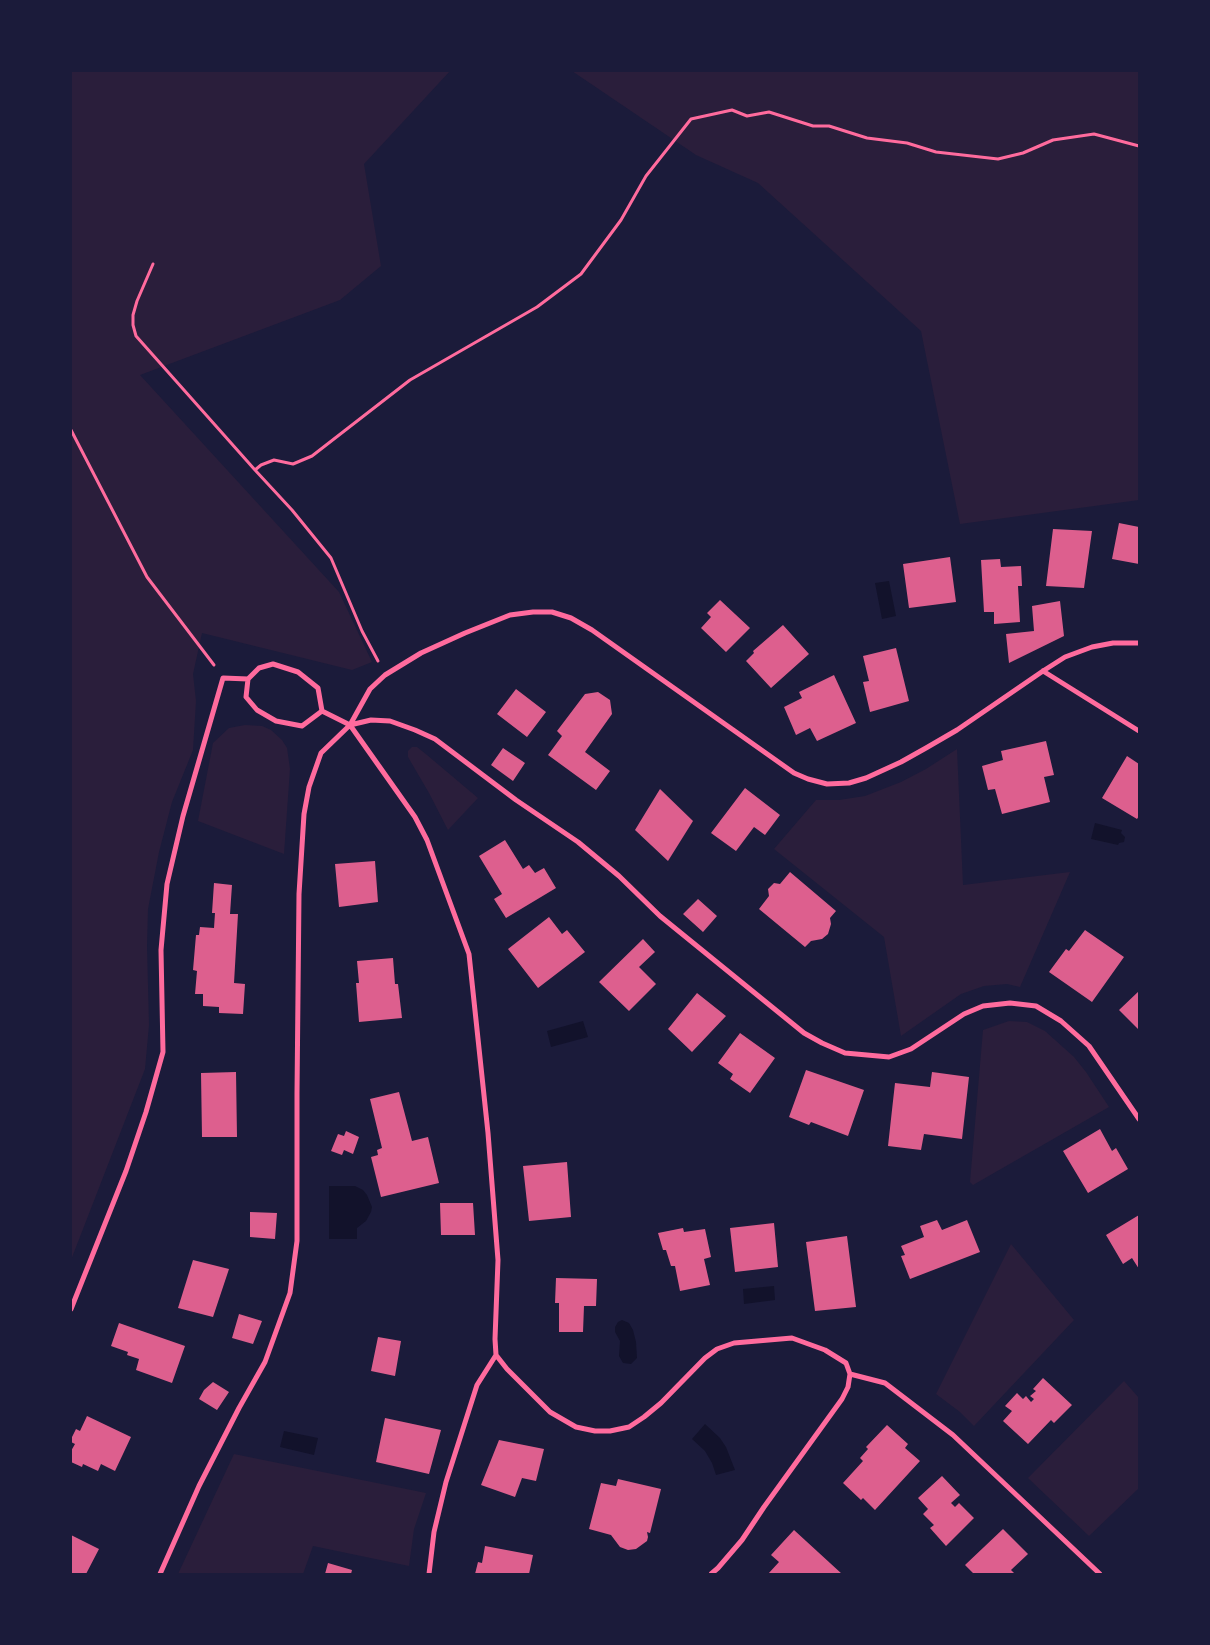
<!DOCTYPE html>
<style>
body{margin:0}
#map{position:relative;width:1210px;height:1645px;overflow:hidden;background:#1b1b3a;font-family:Spectral,serif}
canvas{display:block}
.frame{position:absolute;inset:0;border:72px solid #1b1b3a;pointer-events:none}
</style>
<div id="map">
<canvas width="1210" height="1645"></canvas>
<div class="frame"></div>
</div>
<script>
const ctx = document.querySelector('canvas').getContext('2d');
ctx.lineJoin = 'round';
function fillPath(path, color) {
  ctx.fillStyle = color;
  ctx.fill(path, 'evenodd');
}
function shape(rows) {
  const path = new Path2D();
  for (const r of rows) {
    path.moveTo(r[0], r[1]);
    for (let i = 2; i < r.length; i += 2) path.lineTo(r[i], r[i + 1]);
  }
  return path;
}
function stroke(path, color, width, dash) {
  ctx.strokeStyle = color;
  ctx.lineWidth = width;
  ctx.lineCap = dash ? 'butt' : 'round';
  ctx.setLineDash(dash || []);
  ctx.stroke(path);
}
fillPath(shape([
 [71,71,450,71,364,164,381,266,340,300,140,375,339,592,372,662,352,670,202,633,193,674,196,701,193,750,172,802,159,852,148,909,147,946,149,1025,145,1069,71,1260],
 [572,71,1139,71,1139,500,960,524,921,331,758,183,696,155],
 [245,725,262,726,271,730,282,740,287,748,290,769,284,854,198,821,213,743,229,728],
 [412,747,417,747,427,755,478,798,448,830,429,793,408,757,408,751],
 [957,749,963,885,1070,872,1020,987,1007,984,984,986,961,994,901,1036,884,937,774,849,816,800,839,800,865,796,901,782,926,769],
 [1009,1021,1027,1022,1045,1031,1074,1057,1086,1072,1109,1107,973,1185,970,1182,983,1030],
 [1011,1244,1074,1320,974,1426,960,1412,936,1394],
 [1124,1381,1139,1398,1139,1488,1089,1536,1028,1478],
 [234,1454,426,1493,414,1529,409,1566,313,1546,303,1574,178,1574]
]), '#2a1e3b');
fillPath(shape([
 [889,581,896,616,882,619,875,583],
 [1095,823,1122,830,1121,833,1125,837,1124,842,1119,843,1118,845,1091,839],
 [583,1021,588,1037,551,1047,547,1031],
 [329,1186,355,1186,363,1190,367,1195,372,1207,371,1212,366,1221,357,1228,357,1239,329,1239],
 [774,1286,775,1300,744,1304,743,1289],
 [622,1320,629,1323,633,1330,636,1342,637,1358,631,1364,623,1363,619,1356,620,1341,615,1332,615,1327,618,1322],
 [705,1424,720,1438,726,1447,735,1470,716,1475,712,1463,705,1451,692,1439],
 [284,1431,318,1438,314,1455,280,1447]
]), '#12122b');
fillPath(shape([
 [1119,523,1139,527,1139,564,1112,559],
 [1053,529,1092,531,1084,588,1046,586],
 [950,557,956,602,909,608,903,564],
 [1000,559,1001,567,1021,566,1022,586,1018,586,1020,622,994,624,994,612,984,612,981,560],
 [720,600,750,628,726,652,701,628,711,617,707,613],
 [1060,601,1064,636,1009,663,1006,634,1034,631,1032,606],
 [783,625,809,654,771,688,746,661,754,653,753,651],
 [896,648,909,701,870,712,863,682,869,681,863,656],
 [834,675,856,723,817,741,810,728,796,735,784,707,802,698,799,692],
 [516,689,546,712,527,737,497,714],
 [598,692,610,700,612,714,585,752,610,771,596,790,548,755,562,736,557,731,585,694],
 [1046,741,1054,775,1044,777,1050,802,1002,814,995,789,988,790,982,766,1003,760,1001,751],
 [503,748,525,763,513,781,491,765],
 [1127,756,1139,764,1139,816,1137,819,1102,798],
 [745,788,780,815,765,835,754,827,736,851,711,833],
 [660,789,693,821,668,861,635,830],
 [505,840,523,869,529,865,535,873,544,868,556,888,506,918,494,899,502,894,479,856],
 [375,861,378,902,339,907,335,864],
 [790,872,836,911,830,918,831,924,828,934,822,939,811,941,805,947,759,909,769,896,768,889,774,883,780,884],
 [214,883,232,885,230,914,238,914,234,983,245,984,243,1014,219,1013,219,1007,203,1006,203,994,195,994,197,971,193,970,196,935,199,935,200,927,214,928,215,913,212,913],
 [698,899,717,916,703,932,683,914],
 [549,917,562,934,567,930,585,952,538,988,508,949],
 [1085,930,1124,957,1092,1002,1049,972,1066,949,1069,951],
 [643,939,655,952,639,967,656,984,629,1011,599,982],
 [393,958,395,984,398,984,402,1018,359,1022,356,983,359,983,357,961],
 [1139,991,1139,1030,1119,1010],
 [697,993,726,1016,692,1052,668,1029],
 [740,1033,775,1058,750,1093,730,1079,733,1074,718,1063],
 [806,1070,864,1090,848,1136,811,1122,809,1125,789,1117],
 [236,1072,237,1137,202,1137,201,1073],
 [932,1072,969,1077,962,1139,924,1134,921,1150,888,1146,895,1083,930,1087],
 [399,1092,412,1141,428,1137,439,1183,381,1197,371,1157,378,1155,377,1150,382,1148,370,1099],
 [1100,1129,1112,1151,1116,1148,1128,1169,1088,1193,1063,1151],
 [346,1131,359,1137,353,1154,344,1150,342,1155,331,1151,338,1134,344,1136],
 [567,1162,571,1217,529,1221,523,1166],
 [440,1203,473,1203,475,1235,441,1235],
 [250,1212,277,1213,275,1239,250,1237],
 [1139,1215,1139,1269,1132,1258,1123,1264,1106,1235],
 [937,1220,942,1230,967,1220,980,1252,910,1279,901,1256,905,1255,901,1246,924,1237,920,1226],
 [774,1223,778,1267,735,1272,730,1228],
 [683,1228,684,1232,705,1229,711,1257,704,1259,710,1285,680,1291,675,1266,671,1266,666,1250,663,1250,658,1233],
 [847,1236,856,1307,815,1311,806,1242],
 [193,1260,229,1269,213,1317,178,1308],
 [556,1278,597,1279,596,1306,584,1306,583,1332,559,1332,559,1303,555,1303],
 [239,1314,262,1321,253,1344,232,1338],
 [119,1323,185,1346,172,1383,136,1370,139,1359,127,1355,128,1352,111,1346],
 [378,1337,401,1341,395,1376,371,1371],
 [1043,1378,1072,1405,1054,1423,1051,1420,1028,1444,1003,1421,1012,1411,1005,1406,1017,1393,1023,1399,1026,1396,1031,1402,1034,1399,1030,1396,1036,1391,1033,1389],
 [213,1382,229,1392,217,1410,199,1399,204,1390],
 [87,1416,131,1437,115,1471,101,1464,98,1471,83,1464,82,1467,71,1462,71,1451,75,1444,71,1442,71,1439,76,1429,80,1431],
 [385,1418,441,1430,429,1474,376,1462],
 [887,1425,908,1444,905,1448,920,1461,875,1510,863,1498,861,1500,843,1483,863,1461,860,1458,868,1449,866,1447],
 [499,1440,544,1449,536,1481,522,1478,515,1497,481,1485],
 [942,1476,960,1495,951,1503,955,1507,959,1503,974,1518,946,1546,930,1528,934,1525,923,1514,928,1509,918,1498],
 [618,1479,661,1489,650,1533,647,1532,648,1537,647,1541,636,1549,628,1550,620,1547,611,1535,589,1529,601,1483,616,1486],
 [1003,1529,1028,1554,1011,1570,1015,1574,974,1574,965,1565],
 [794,1530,842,1574,768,1574,779,1562,771,1555],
 [71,1535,99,1549,86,1574,71,1574],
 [485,1546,533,1555,529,1574,475,1574,478,1562,482,1563],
 [328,1563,352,1570,351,1574,325,1574]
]), '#dd5f8e');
stroke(shape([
 [153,264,137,301,133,315,133,325,136,336,255,470],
 [71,430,147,577,214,665],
 [378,661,362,631,331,558,292,510,255,470,261,465,274,460,293,464,312,456,410,380,537,307,581,274,621,220,646,176,691,119,732,110,747,116,769,112,813,126,829,126,867,138,907,143,936,152,998,159,1023,153,1053,140,1094,134,1139,146]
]), '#ff6b9d', 3);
stroke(shape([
 [1043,671,1139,731],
 [248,679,246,697,257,710,276,721,302,726,322,711],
 [350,725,371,720,390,721,415,730,435,739,516,800,578,842,619,876,660,916,804,1033,822,1043,845,1053,889,1057,911,1049,964,1014,983,1006,1010,1003,1036,1006,1061,1021,1089,1046,1139,1119],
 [71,1309,126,1171,146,1112,163,1052,161,950,167,884,183,816,223,678,248,679,259,668,273,664,298,672,318,688,322,711,350,725,415,817,427,840,469,954,488,1133,498,1260,495,1339,496,1355,477,1385,446,1482,434,1532,429,1574],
 [496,1355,507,1369,550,1412,576,1427,595,1431,610,1431,629,1427,644,1417,661,1403,705,1358,717,1349,734,1343,792,1338,825,1350,846,1363,850,1374,848,1387,842,1399,764,1507,742,1540,718,1568,711,1574],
 [850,1374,885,1383,953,1435,1100,1574],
 [160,1574,199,1486,239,1408,265,1362,290,1293,297,1241,297,1093,299,894,304,814,309,787,321,753,350,725,370,689,385,675,421,653,465,633,510,615,533,612,552,612,571,618,592,630,794,773,808,779,827,784,849,783,866,778,901,762,926,748,957,730,1043,671,1065,657,1092,647,1113,643,1139,643]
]), '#ff6b9d', 5);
</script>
